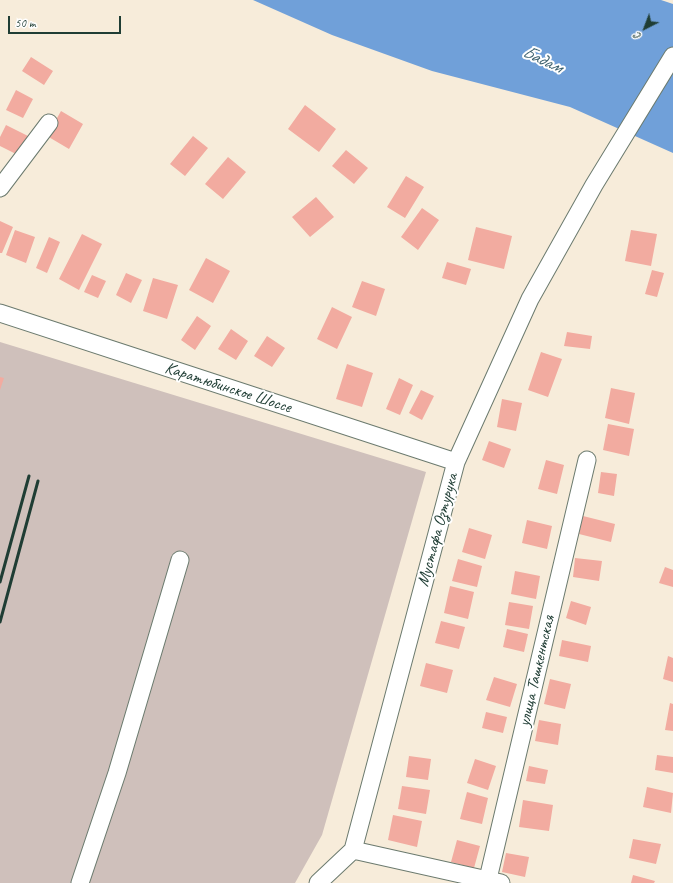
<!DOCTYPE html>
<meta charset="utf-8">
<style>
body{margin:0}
#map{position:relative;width:673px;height:883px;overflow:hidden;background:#f7ecda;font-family:Caveat,sans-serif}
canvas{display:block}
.north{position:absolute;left:625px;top:8px;width:40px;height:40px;-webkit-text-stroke:3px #fff;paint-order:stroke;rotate:222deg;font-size:11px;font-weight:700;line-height:16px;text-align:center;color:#1f3d34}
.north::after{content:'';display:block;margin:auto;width:14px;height:18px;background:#1f3d34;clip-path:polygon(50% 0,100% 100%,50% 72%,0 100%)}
.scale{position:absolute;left:8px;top:16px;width:113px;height:18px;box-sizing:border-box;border:2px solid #1f3d34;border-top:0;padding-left:5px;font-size:12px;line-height:14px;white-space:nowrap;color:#1f3d34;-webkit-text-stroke:3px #fff;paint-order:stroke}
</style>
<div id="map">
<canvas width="673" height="883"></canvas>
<div class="north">С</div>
<div class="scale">50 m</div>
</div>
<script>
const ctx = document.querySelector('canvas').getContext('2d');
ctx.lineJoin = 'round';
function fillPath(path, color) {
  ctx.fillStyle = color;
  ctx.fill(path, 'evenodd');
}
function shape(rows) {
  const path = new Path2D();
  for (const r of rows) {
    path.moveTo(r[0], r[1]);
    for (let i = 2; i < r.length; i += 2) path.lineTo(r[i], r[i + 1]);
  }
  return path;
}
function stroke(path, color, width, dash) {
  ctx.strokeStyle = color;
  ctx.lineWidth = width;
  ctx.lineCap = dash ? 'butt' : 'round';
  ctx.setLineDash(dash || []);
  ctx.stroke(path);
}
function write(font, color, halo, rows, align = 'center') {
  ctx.font = font + ' Caveat,sans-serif';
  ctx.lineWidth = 4;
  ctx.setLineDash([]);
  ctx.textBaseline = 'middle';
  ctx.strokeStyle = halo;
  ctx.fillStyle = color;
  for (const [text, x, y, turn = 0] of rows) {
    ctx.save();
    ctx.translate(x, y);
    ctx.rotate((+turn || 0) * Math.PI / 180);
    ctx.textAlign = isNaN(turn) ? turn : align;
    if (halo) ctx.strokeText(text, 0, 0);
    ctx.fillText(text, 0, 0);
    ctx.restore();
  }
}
fillPath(shape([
 [0,342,426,472,322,835,295,883,0,883]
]), '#cfc0bb');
fillPath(shape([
 [253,0,661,0,673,4,673,153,570,107,432,71,332,35]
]), '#70a0d9');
fillPath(shape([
 [31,57,53,71,44,85,22,71],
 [16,90,33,99,23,118,6,110],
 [305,105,336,129,319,152,288,129],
 [61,111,83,124,69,149,47,136],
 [6,125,30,137,20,156,0,146,0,137],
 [193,136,208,148,185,176,170,164],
 [346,150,368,168,354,184,332,166],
 [228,157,246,172,223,199,205,184],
 [406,176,424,187,405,218,387,207],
 [316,197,334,217,310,237,292,217],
 [422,208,439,220,418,250,401,237],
 [0,221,13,227,2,253,0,253],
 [476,227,512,236,504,269,468,260],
 [15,230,35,237,26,263,6,255],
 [631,230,657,234,651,266,625,261],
 [82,234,102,244,79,290,59,279],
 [49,237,60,242,47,273,36,268],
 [206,258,230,271,213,303,189,290],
 [447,262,471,269,466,285,442,278],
 [652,270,664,273,657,297,645,294],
 [126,273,142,280,131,303,116,295],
 [92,275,106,281,98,298,84,292],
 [153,278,178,285,167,319,143,311],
 [362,281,385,289,376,316,352,307],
 [332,307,352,317,337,349,317,339],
 [197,316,211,326,195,350,181,340],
 [231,329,248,341,236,360,218,349],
 [567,332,592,336,590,349,564,346],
 [267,336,285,348,272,367,254,356],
 [541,352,562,359,548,397,528,390],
 [347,364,373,373,362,407,336,399],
 [0,377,4,378,0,390],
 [399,378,413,385,400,415,386,409],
 [611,388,635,393,629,424,605,418],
 [421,390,434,396,422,420,409,413],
 [502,399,522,403,516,431,497,427],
 [608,424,634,429,629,456,603,450],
 [489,441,511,449,504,468,482,460],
 [546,460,564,465,557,494,538,489],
 [601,472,617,474,614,496,598,493],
 [583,516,615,524,611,542,579,534],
 [527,520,552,526,547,549,522,543],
 [469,528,492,535,485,559,462,552],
 [575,558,602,561,599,581,573,577],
 [458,559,482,566,477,587,452,581],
 [665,567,673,570,673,587,659,583],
 [515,571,540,576,536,599,511,594],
 [450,586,474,592,468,619,444,613],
 [571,601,591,607,586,625,566,618],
 [509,602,533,606,529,629,505,625],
 [441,621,465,627,459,649,435,643],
 [507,629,528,634,524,652,503,647],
 [562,640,591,646,588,662,559,656],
 [668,656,673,658,673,682,663,679],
 [426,663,453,670,447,693,420,686],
 [494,677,517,684,510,707,486,700],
 [550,679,571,684,565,709,544,704],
 [670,703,673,704,673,731,665,730],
 [486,712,507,717,503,733,482,728],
 [539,720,561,724,558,745,535,741],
 [657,755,673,757,673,773,655,770],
 [409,756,431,759,428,780,406,777],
 [475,759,496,766,488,790,467,783],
 [529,766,548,770,545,784,526,781],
 [402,786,430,790,426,814,398,809],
 [647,787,673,793,671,813,643,807],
 [467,792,488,798,482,824,460,819],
 [523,800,553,805,549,831,519,827],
 [393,815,422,821,417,847,388,840],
 [633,839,661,844,656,864,629,858],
 [457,840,480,846,474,868,451,862],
 [506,853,529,857,525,877,502,872],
 [633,875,655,881,654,883,631,883]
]), '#f2aba0');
const minor = shape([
 [0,188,49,123],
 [0,313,456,462],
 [353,850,501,883],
 [80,883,117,773,180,560],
 [318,883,353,850,456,462,530,299,594,185,673,56],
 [487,883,587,460]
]);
stroke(minor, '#6b7a6e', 19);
stroke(minor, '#fff', 17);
stroke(shape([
 [0,582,29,476],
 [0,622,38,481]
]), '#1f3d34', 3);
write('17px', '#1f3d34', '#fff', [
 ["Каратюбинское Шоссе",228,388,18],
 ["Мустафа Озтурука",438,530,-75],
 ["улица Ташкентская",537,671,-77]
]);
write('italic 18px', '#3b606e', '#fff', [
 ["Бадам",542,60,25]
]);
</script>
